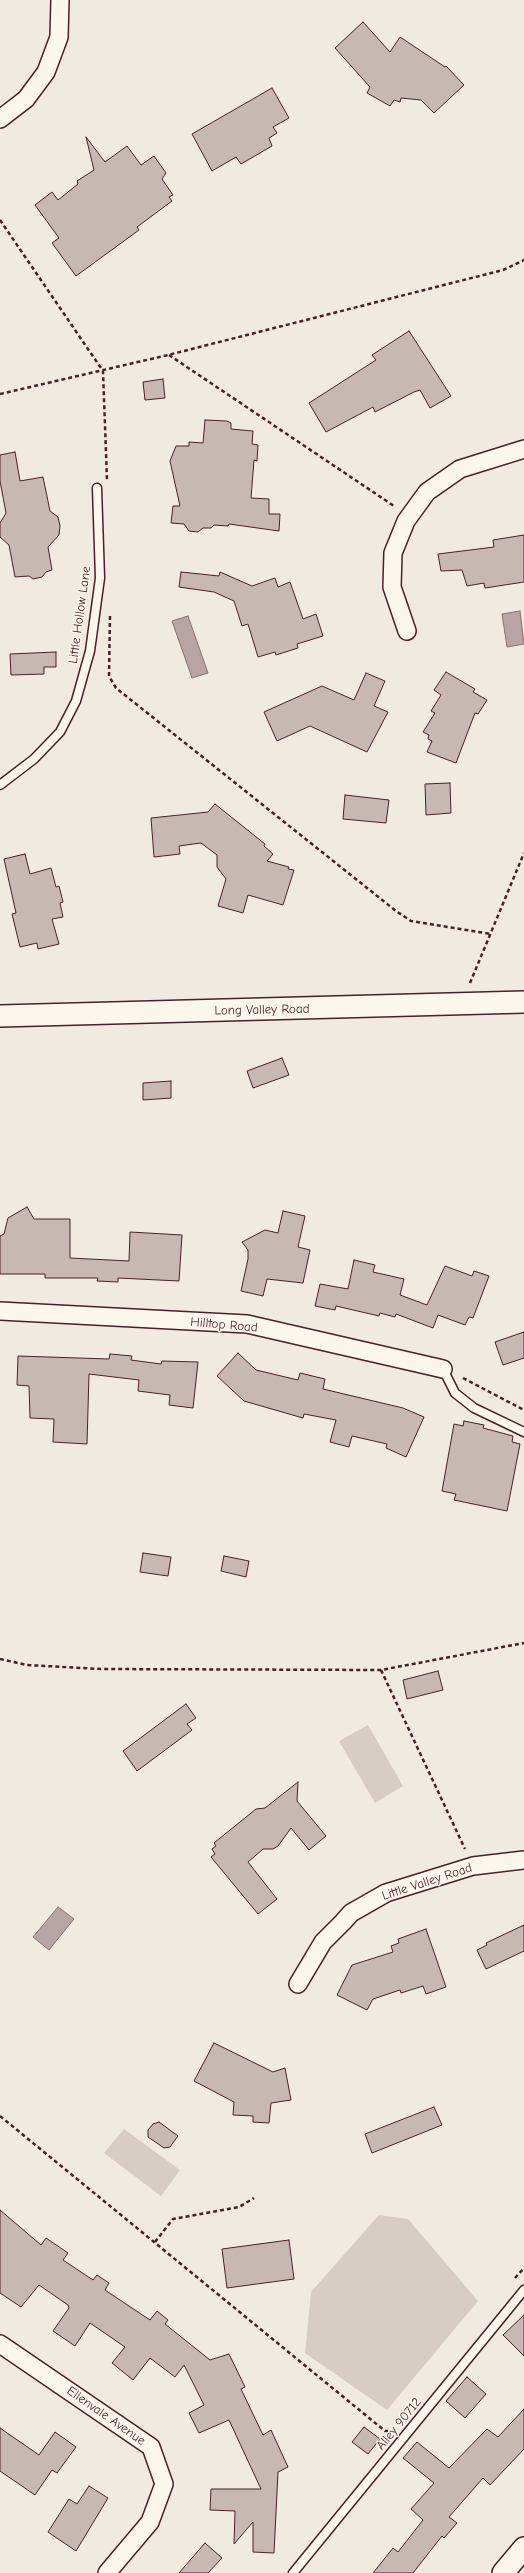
<!DOCTYPE html>
<style>
body{margin:0}
canvas{display:block;background:#f0eae0}
</style>
<canvas width="524" height="2573"></canvas>
<script>
const ctx = document.querySelector('canvas').getContext('2d');
ctx.lineJoin = 'round';
function fillPath(path, color) {
  ctx.fillStyle = color;
  ctx.fill(path, 'evenodd');
}
function shape(rows) {
  const path = new Path2D();
  for (const r of rows) {
    path.moveTo(r[0], r[1]);
    for (let i = 2; i < r.length; i += 2) path.lineTo(r[i], r[i + 1]);
  }
  return path;
}
function stroke(path, color, width, dash) {
  ctx.strokeStyle = color;
  ctx.lineWidth = width;
  ctx.lineCap = dash ? 'butt' : 'round';
  ctx.setLineDash(dash || []);
  ctx.stroke(path);
}
function write(font, color, halo, rows, align = 'center') {
  ctx.font = font + ' "Comic Neue",sans-serif';
  ctx.lineWidth = 3;
  ctx.setLineDash([]);
  ctx.textBaseline = 'middle';
  ctx.strokeStyle = halo;
  ctx.fillStyle = color;
  for (const [text, x, y, turn = 0] of rows) {
    ctx.save();
    ctx.translate(x, y);
    ctx.rotate((+turn || 0) * Math.PI / 180);
    ctx.textAlign = isNaN(turn) ? turn : align;
    if (halo) ctx.strokeText(text, 0, 0);
    ctx.fillText(text, 0, 0);
    ctx.restore();
  }
}
fillPath(shape([
 [368,1725,403,1786,375,1803,339,1741],
 [124,2129,180,2170,161,2196,104,2153],
 [379,2215,408,2219,478,2301,387,2410,305,2353,311,2292]
]), '#d8ccc6');
const water = shape([
 [520,611,524,644,507,647,502,614,520,611],
 [188,616,208,673,192,678,172,621,188,616],
 [58,1907,74,1919,49,1950,33,1937,58,1907]
]);
fillPath(water, '#b8a4a2');
stroke(water, '#8c6f72', 1);
const building = shape([
 [363,22,390,52,400,37,445,67,446,66,464,85,434,113,421,100,401,98,400,102,394,100,390,106,367,93,370,87,335,48,363,22],
 [272,88,289,118,273,127,277,133,269,138,272,146,241,164,236,157,212,171,192,134,272,88],
 [86,137,105,162,127,146,141,165,154,156,166,173,162,179,173,195,169,197,172,201,137,227,139,230,76,276,52,243,59,238,35,205,52,192,58,200,78,184,77,181,94,170,86,137],
 [409,331,451,396,430,408,420,390,414,392,375,412,373,407,326,432,309,403,376,360,372,355,409,331],
 [163,379,165,398,145,400,143,382,163,379],
 [205,420,227,421,231,423,231,429,253,431,252,444,258,445,257,461,254,460,251,498,269,499,269,514,280,514,279,531,229,524,228,526,214,525,211,528,203,528,198,532,189,531,184,524,171,523,173,506,180,506,170,461,176,446,189,446,189,442,203,443,205,420],
 [15,452,20,481,43,477,50,511,58,517,60,526,59,535,48,547,52,570,46,572,42,577,33,579,29,576,15,577,9,545,0,537,0,523,6,513,0,481,0,455,15,452],
 [524,535,524,582,485,588,484,583,467,586,462,570,441,571,438,554,494,547,493,540,524,535],
 [181,572,219,576,220,572,252,586,275,578,278,587,290,582,303,619,316,614,323,636,297,644,298,648,276,655,275,652,258,657,248,624,242,626,234,601,214,592,179,587,181,572],
 [56,652,56,667,44,667,44,674,11,675,10,654,56,652],
 [446,672,475,689,473,692,487,700,478,714,475,713,456,763,427,752,432,741,428,739,429,735,423,732,435,713,431,711,441,695,434,690,446,672],
 [366,673,385,681,374,706,388,712,367,752,310,726,277,741,264,712,322,686,354,700,366,673],
 [450,783,451,813,426,815,425,784,450,783],
 [345,795,389,800,386,823,343,819,345,795],
 [215,804,265,844,264,846,273,854,267,861,289,867,288,869,294,870,283,905,248,895,243,913,218,906,226,879,217,867,217,855,201,843,179,846,180,854,154,857,151,818,208,812,215,804],
 [25,854,30,874,51,868,56,887,59,886,63,902,60,903,63,917,52,919,59,944,38,949,37,943,20,947,12,914,16,913,4,859,25,854],
 [282,1058,289,1075,253,1088,247,1071,282,1058],
 [171,1081,171,1098,143,1100,143,1083,171,1081],
 [27,1207,34,1219,70,1219,70,1258,129,1261,130,1232,182,1235,179,1281,118,1278,118,1282,97,1281,98,1278,45,1278,45,1274,0,1274,0,1236,4,1234,8,1218,27,1207],
 [283,1211,305,1216,298,1247,310,1250,303,1283,267,1279,263,1296,241,1291,248,1259,248,1250,242,1242,265,1230,278,1233,283,1211],
 [354,1260,375,1265,373,1272,404,1279,400,1295,427,1305,445,1266,472,1276,474,1271,489,1276,473,1318,469,1317,465,1325,438,1315,433,1328,396,1314,395,1317,380,1313,379,1316,336,1306,335,1310,315,1306,320,1284,348,1289,354,1260],
 [524,1332,524,1358,503,1365,495,1342,524,1332],
 [238,1353,256,1370,298,1380,300,1373,325,1379,323,1389,403,1408,424,1417,406,1457,386,1448,387,1444,352,1436,349,1447,330,1442,336,1420,304,1414,303,1418,244,1401,217,1376,238,1353],
 [110,1354,132,1356,131,1360,161,1364,162,1361,198,1362,193,1408,169,1405,170,1395,138,1391,139,1380,89,1374,87,1444,53,1442,54,1419,30,1418,29,1386,17,1385,18,1356,109,1359,110,1354],
 [464,1421,484,1425,483,1428,513,1436,512,1442,520,1444,507,1511,454,1500,456,1494,442,1491,454,1424,463,1426,464,1421],
 [143,1553,171,1557,168,1576,140,1572,143,1553],
 [224,1556,249,1561,246,1577,221,1571,224,1556],
 [438,1671,443,1690,407,1699,403,1680,438,1671],
 [186,1704,196,1718,187,1724,192,1730,137,1771,123,1751,186,1704],
 [298,1782,297,1801,326,1836,309,1850,291,1828,278,1846,273,1849,263,1849,248,1862,277,1899,258,1914,211,1857,215,1854,212,1849,216,1846,214,1843,256,1809,265,1808,298,1782],
 [524,1925,524,1951,486,1969,477,1950,487,1945,486,1943,524,1925],
 [426,1929,446,1987,426,1994,423,1986,401,1993,400,1990,373,1999,367,2010,337,1995,352,1965,393,1952,391,1946,399,1943,398,1939,426,1929],
 [214,2043,273,2072,285,2068,291,2100,271,2103,269,2123,253,2122,253,2116,233,2115,234,2102,194,2081,214,2043],
 [434,2107,442,2125,372,2153,365,2134,434,2107],
 [159,2122,178,2136,170,2147,164,2148,148,2137,148,2130,153,2124,159,2122],
 [0,2210,41,2245,46,2238,68,2253,63,2260,93,2280,97,2275,109,2283,105,2290,150,2320,157,2311,168,2320,165,2324,210,2360,229,2354,245,2387,241,2389,263,2435,271,2430,288,2467,278,2472,274,2553,253,2552,253,2522,234,2544,235,2511,210,2510,211,2489,261,2489,229,2420,199,2433,189,2413,204,2405,184,2365,175,2377,150,2358,133,2380,112,2363,125,2347,90,2323,75,2346,53,2331,69,2308,68,2305,39,2285,21,2307,0,2293,0,2210],
 [289,2240,294,2279,227,2288,222,2249,289,2240],
 [524,2315,524,2356,503,2335,524,2315],
 [467,2377,486,2394,465,2418,446,2401,467,2377],
 [524,2409,524,2449,490,2485,483,2478,449,2517,457,2523,444,2538,442,2536,413,2573,373,2573,393,2548,398,2552,423,2520,411,2509,434,2483,403,2458,417,2442,449,2468,487,2429,498,2437,524,2409],
 [364,2427,380,2439,368,2454,352,2442,364,2427],
 [0,2428,39,2455,55,2432,76,2447,57,2473,52,2470,35,2495,0,2471,0,2428],
 [89,2486,108,2498,76,2551,48,2532,69,2499,77,2504,89,2486],
 [205,2543,222,2558,208,2573,179,2573,205,2543]
]);
fillPath(building, '#c8b8b3');
stroke(building, '#4a1f2b', 1);
const service = shape([
 [0,785,34,759,60,732,76,701,90,651,100,578,97,488],
 [443,1369,455,1393,474,1408,524,1432],
 [293,2573,524,2290]
]);
const minor = shape([
 [0,119,26,99,46,72,59,37,60,0],
 [407,631,392,587,393,553,406,521,427,492,460,469,524,449],
 [0,1311,247,1324,443,1369],
 [298,1984,323,1942,343,1922,351,1913,386,1893,473,1866,524,1860],
 [0,2344,151,2447,164,2484,150,2522,107,2573]
]);
const tertiary = shape([
 [0,1016,524,1002],
 [503,2573,524,2548]
]);
stroke(service, '#4a1f2b', 11);
stroke(minor, '#4a1f2b', 20);
stroke(tertiary, '#4a1f2b', 24);
stroke(shape([
 [0,220,103,371,107,480],
 [169,355,394,506],
 [0,394,168,355,503,270,524,260],
 [110,616,109,676,116,688,396,911,411,921,491,934],
 [470,983,524,853],
 [463,1378,524,1410],
 [0,1659,27,1665,101,1669,381,1670,524,1643],
 [381,1670,465,1849],
 [0,2116,385,2431,391,2431],
 [155,2242,173,2219,239,2207,254,2198],
 [515,2278,524,2268]
]), '#4a1f2b', 2.5, [4, 3]);
stroke(service, '#fbf7ec', 8);
stroke(minor, '#fbf7ec', 17);
stroke(tertiary, '#fbf7ec', 21);
write('13px', '#4a1f2b', '#fbf7ec', [
 ["Little Hollow Lane",80,615,-82],
 ["Long Valley Road",262,1010,-1],
 ["Hilltop Road",224,1325,5],
 ["Little Valley Road",427,1882,-18],
 ["Ellenvale Avenue",106,2416,35],
 ["Alley 90712",399,2424,-51]
]);
</script>
